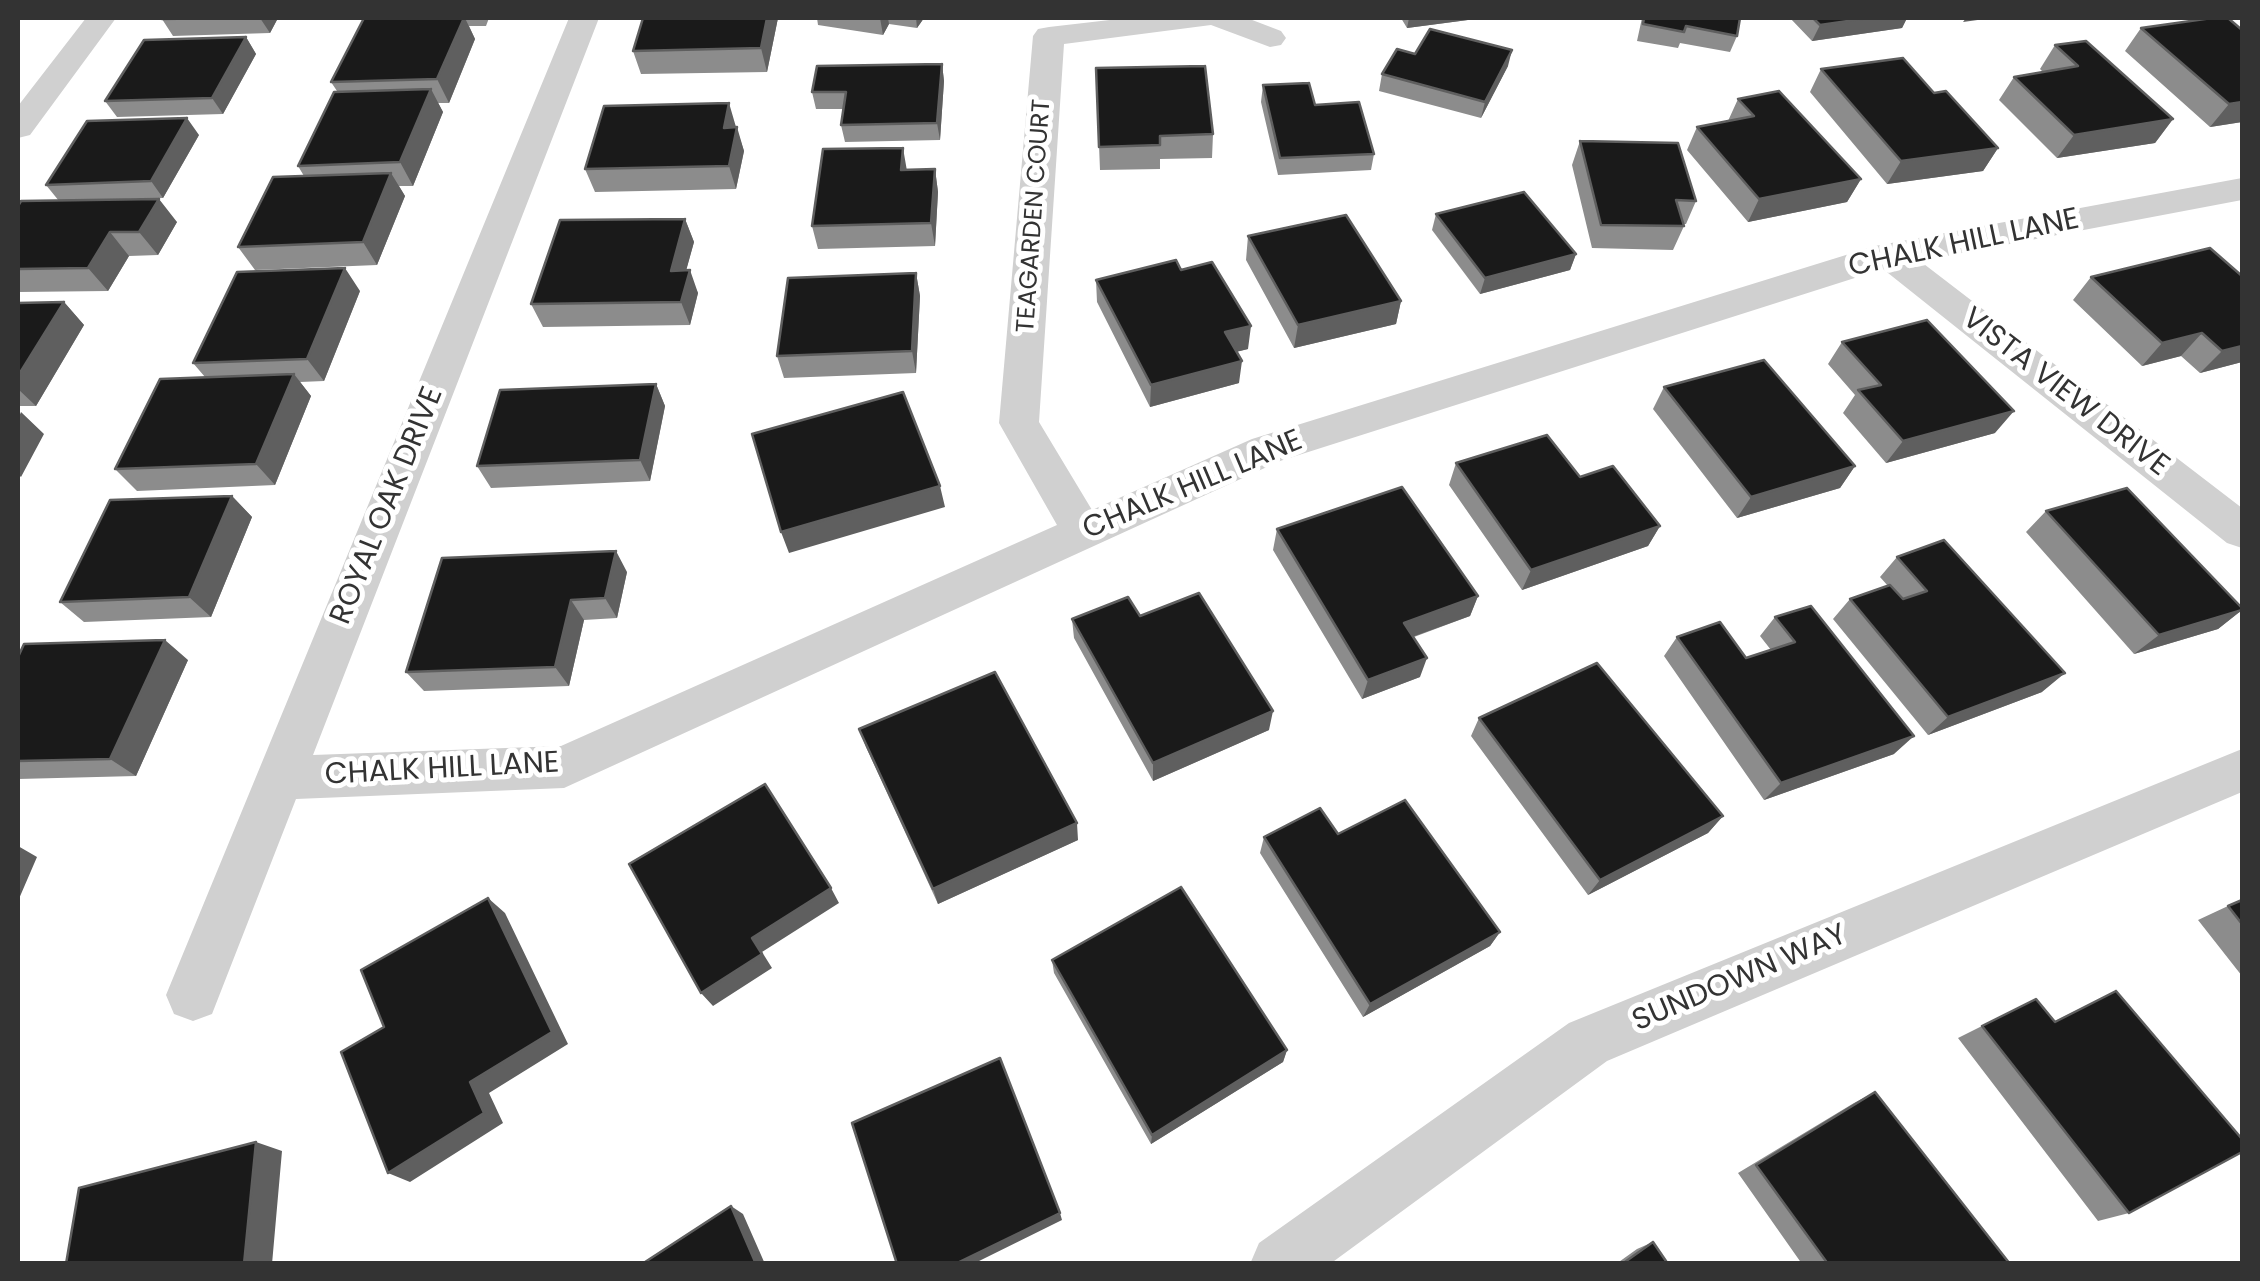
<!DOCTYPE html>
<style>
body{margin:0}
#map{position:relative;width:2260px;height:1281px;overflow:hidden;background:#fff;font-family:Poppins,sans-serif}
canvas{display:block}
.frame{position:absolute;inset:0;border:20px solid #333;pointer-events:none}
</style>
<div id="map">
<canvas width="2260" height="1281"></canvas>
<div class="frame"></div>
</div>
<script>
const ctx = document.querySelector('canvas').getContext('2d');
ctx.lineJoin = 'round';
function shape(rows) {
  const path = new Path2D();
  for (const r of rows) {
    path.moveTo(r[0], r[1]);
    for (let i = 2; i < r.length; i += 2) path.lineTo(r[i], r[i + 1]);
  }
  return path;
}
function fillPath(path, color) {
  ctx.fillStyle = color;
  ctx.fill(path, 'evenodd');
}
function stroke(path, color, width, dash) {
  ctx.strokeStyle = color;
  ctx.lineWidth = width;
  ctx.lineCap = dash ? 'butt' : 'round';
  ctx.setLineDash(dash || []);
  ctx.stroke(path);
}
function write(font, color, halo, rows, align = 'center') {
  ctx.font = font + ' Poppins,sans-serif';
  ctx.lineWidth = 10;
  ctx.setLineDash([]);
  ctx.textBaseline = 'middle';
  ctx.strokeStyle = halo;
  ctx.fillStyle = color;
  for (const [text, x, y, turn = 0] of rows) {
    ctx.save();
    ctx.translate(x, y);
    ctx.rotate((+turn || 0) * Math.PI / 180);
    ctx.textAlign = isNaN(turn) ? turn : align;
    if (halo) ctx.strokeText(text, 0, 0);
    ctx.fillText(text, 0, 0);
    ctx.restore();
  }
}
fillPath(shape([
 [86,18,116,18,30,135,18,138,18,106,86,18],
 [569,18,599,18,313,755,561,746,1057,525,999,423,1033,36,1038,29,1049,27,1127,18,1247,18,1281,31,1286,38,1281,45,1270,47,1211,25,1064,44,1039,422,1092,510,1252,439,1875,246,2242,178,2242,200,1920,261,2242,508,2242,548,2227,543,1883,269,1280,461,564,788,296,799,212,1014,193,1021,174,1014,166,995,569,18],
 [2242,749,2242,792,1607,1061,1330,1264,1250,1264,1259,1243,1569,1023,2242,749]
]), '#d0d0d0');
fillPath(shape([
 [163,18,278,18,270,33,173,36,162,19],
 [364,18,489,18,486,26,469,26,475,39,449,103,438,103,443,112,413,186,399,186,405,196,377,265,255,270,238,247,304,176,298,166,337,91,331,82],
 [778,18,767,72,641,74,633,51],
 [817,18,924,18,917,28,889,24,883,35,818,25],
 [1401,18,1483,18,1407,28],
 [1642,18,1740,18,1737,36,1730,52,1680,43,1678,48,1637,41],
 [1790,18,1907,18,1902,28,1812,41],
 [2141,28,2242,30,2242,122,2210,127,2125,51],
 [246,37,256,54,223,114,117,117,105,101],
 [2055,45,2173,119,2155,143,2057,158,1999,100,2014,77,2043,72,2040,69],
 [1415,54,1508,66,1481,118,1379,91,1382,74],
 [942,64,944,81,940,140,845,142,841,125,844,109,816,109,812,92],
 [1096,68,1213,134,1212,158,1160,159,1160,169,1100,170],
 [1821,69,1998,148,1983,171,1887,184,1810,92],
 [1263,85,1315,105,1374,154,1371,170,1278,175,1261,102],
 [1738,99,1861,179,1847,202,1748,222,1687,150,1697,127,1728,121],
 [736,127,744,151,736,189,595,192,585,169],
 [199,135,163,198,87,200,177,222,158,255,129,256,108,291,18,292,18,206,59,201,46,185],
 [1580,141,1696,201,1686,224,1683,224,1684,226,1673,250,1592,248,1572,165],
 [935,169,938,192,935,246,818,249,812,226,907,170],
 [1436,214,1576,254,1570,270,1480,294,1432,230],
 [685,219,694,242,686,270,698,293,690,325,543,327,531,304],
 [1248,236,1401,301,1396,324,1294,348,1246,260],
 [1181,270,1248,349,1236,352,1239,383,1150,407,1097,302,1096,280],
 [916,273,920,296,916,373,784,378,777,356],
 [2242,276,2242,362,2200,373,2181,356,2142,366,2073,300,2091,277],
 [360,291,324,381,300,382,311,396,275,485,137,491,115,469,205,377,193,363],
 [64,302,84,325,36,406,18,406,18,303],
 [1842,342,1995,433,1886,463,1843,413,1855,395,1828,364],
 [656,384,665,406,650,481,491,488,477,466],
 [1664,387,1855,466,1840,488,1737,518,1653,409],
 [1456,463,1660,526,1648,546,1522,590,1449,485],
 [232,496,252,517,211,617,84,622,60,602],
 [2046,511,2242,610,2218,629,2134,654,2026,532],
 [1277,529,1478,596,1470,616,1414,637,1420,677,1362,699,1273,550],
 [1897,557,2042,692,1928,735,1833,619,1850,599,1888,586,1880,577],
 [627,572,617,618,584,620,569,686,424,691,406,672],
 [1140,616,1269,730,1153,781,1074,638,1072,619],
 [1775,617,1894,754,1764,800,1664,656,1677,637,1746,658,1771,650,1760,636],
 [18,657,188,660,136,776,18,779],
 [1479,718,1723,816,1708,833,1588,895,1471,736],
 [859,729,1078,840,938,904,866,747],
 [1338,834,1500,932,1490,946,1363,1017,1260,853,1264,837],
 [2242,900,2242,976,2198,920,2228,906],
 [1052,960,1287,1050,1283,1062,1151,1144,1054,973],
 [2116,991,2129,1213,2098,1221,1958,1038,2036,999,2055,1021],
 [1875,1092,2010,1264,1802,1264,1738,1173,1854,1103],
 [1653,1242,1668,1264,1616,1264,1637,1249]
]), '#8c8c8c');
fillPath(shape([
 [260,18,278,18,270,33],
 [464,18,465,18,475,39,449,103,437,79],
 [767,18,778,18,767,72,761,48],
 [880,18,888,18,889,24,883,35],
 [916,18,924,18,917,28],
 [1409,18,1483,18,1407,28],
 [1869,18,1907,18,1902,28,1812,41,1820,25],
 [1966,18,1992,18,1963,22],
 [246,37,256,54,223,114,212,98],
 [1512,50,1508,66,1481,118,1485,102],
 [942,64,944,81,940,140,937,123],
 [431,89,443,112,413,186,400,162],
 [2242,102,2242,122,2210,127,2229,104],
 [729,103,736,127,724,128],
 [187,118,199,135,163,198,151,181],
 [2173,119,2155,143,2057,158,2074,135],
 [737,127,744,151,736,189,729,166],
 [903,148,907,171,901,170],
 [1998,148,1983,171,1887,184,1901,161],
 [935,169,938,192,935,246,931,223],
 [391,173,405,196,377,265,363,242],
 [1861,179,1847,202,1748,222,1759,199],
 [159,199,177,222,158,255,139,232],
 [685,219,694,242,680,293,671,271],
 [110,232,129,256,108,291,88,268],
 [1576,254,1570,270,1480,294,1485,278],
 [345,268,360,291,324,381,307,359],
 [690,270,698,293,690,325,681,302],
 [916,273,920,296,916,373,912,351],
 [1401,301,1396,324,1294,348,1298,325],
 [64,302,84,325,36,406,18,389,18,376],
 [1251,326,1248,349,1223,355,1225,332],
 [2202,333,2181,356,2142,366,2162,343],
 [2242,346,2242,362,2200,373,2222,351],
 [1242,361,1239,383,1150,407,1151,385],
 [294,374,311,396,275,485,256,464],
 [656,384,665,406,650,481,640,460],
 [2014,411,1995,433,1886,463,1903,441],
 [21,412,44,434,21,477,18,474,18,419],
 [1855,466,1840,488,1737,518,1751,497],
 [940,486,945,507,789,553,781,532],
 [232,496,252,517,211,617,189,597],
 [1660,526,1648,546,1522,590,1531,570],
 [616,551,627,572,617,618,605,598],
 [1478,596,1470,616,1398,642,1404,623],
 [571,600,584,620,569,686,555,667],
 [2242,610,2218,629,2134,654,2159,635],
 [165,640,188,660,136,776,110,759],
 [1427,658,1420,677,1362,699,1368,680],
 [2065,673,2042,692,1928,735,1948,717],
 [1273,711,1269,730,1153,781,1153,763],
 [1914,736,1894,754,1764,800,1781,783],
 [1723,816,1708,833,1588,895,1600,880],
 [1077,823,1078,840,938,904,933,889],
 [18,846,37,857,18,901],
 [831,888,839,903,762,952,772,968,713,1006,701,993,752,938],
 [488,898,505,913,568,1044,489,1093,503,1123,410,1182,388,1173,470,1082],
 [1500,932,1490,946,1363,1017,1370,1004],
 [1287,1050,1283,1062,1151,1144,1152,1135],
 [256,1142,282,1151,272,1264,244,1264],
 [731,1206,743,1214,765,1264,756,1264],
 [1060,1213,1062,1220,973,1264,955,1264]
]), '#5f5f5f');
const building = shape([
 [163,18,227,18,162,19,163,18],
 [364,18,464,18,437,79,331,82,364,18],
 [643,18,767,18,761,48,633,51,643,18],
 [1644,18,1740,18,1737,36,1686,26,1684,32,1643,24,1644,18],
 [1813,18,1869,18,1820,25,1813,18],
 [2212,18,2228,18,2242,30,2242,102,2229,104,2141,28,2212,18],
 [1430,29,1512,50,1485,102,1382,74,1397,49,1415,54,1430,29],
 [246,37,212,98,105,101,144,40,246,37],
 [2086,41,2173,119,2074,135,2014,77,2078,66,2055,45,2086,41],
 [1903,58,1934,93,1946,91,1998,148,1901,161,1821,69,1903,58],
 [942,64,937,123,841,125,846,92,812,92,817,66,942,64],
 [1205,66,1213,134,1160,136,1160,145,1099,147,1096,68,1205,66],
 [1309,83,1315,105,1359,102,1374,154,1280,158,1263,85,1309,83],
 [431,89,400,162,298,166,334,92,431,89],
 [1779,91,1861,179,1759,199,1697,127,1754,116,1738,99,1779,91],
 [729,103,724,128,737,127,729,166,585,169,604,106,729,103],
 [187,118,151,181,46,185,87,121,187,118],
 [1580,141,1678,143,1696,201,1676,200,1684,226,1601,225,1580,141],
 [903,148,901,170,935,169,931,223,812,226,823,149,903,148],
 [391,173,363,242,238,247,273,177,391,173],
 [1524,192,1576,254,1485,278,1436,214,1524,192],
 [159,199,139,232,110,232,88,268,18,269,18,206,21,201,159,199],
 [1346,215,1401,301,1298,325,1248,236,1346,215],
 [685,219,671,271,690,270,681,302,531,304,560,220,685,219],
 [2210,248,2242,276,2242,346,2222,351,2202,333,2162,343,2091,277,2210,248],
 [1176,260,1181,270,1212,262,1251,326,1225,332,1242,361,1151,385,1096,280,1176,260],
 [345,268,307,359,193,363,237,272,345,268],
 [916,273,912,351,777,356,788,278,916,273],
 [64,302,18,376,18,303,64,302],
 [1927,320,2014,411,1903,441,1858,390,1881,385,1842,342,1927,320],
 [1764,360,1855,466,1751,497,1664,387,1764,360],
 [294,374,256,464,115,469,160,379,294,374],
 [656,384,640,460,477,466,500,390,656,384],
 [903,392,940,486,781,532,752,434,903,392],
 [1547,435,1580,477,1613,466,1660,526,1531,570,1456,463,1547,435],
 [1402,487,1478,596,1404,623,1427,658,1368,680,1277,529,1402,487],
 [2127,488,2242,608,2242,610,2159,635,2046,511,2127,488],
 [232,496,189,597,60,602,110,500,232,496],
 [1944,540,2065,673,1948,717,1850,599,1890,585,1903,599,1927,591,1897,557,1944,540],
 [616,551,605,598,571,600,555,667,406,672,442,558,616,551],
 [1199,593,1273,711,1153,763,1072,619,1128,597,1140,616,1199,593],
 [1811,606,1914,736,1781,783,1677,637,1720,622,1746,658,1795,642,1775,617,1811,606],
 [165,640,110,759,18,761,18,657,24,644,165,640],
 [1597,663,1723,816,1600,880,1479,718,1597,663],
 [995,672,1077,823,933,889,859,729,995,672],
 [765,784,831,888,752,938,762,954,701,993,629,864,765,784],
 [1405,800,1500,932,1370,1004,1264,837,1320,808,1338,834,1405,800],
 [1181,887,1287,1050,1152,1135,1052,960,1181,887],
 [488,898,552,1032,470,1082,484,1113,388,1173,341,1052,384,1027,361,970,488,898],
 [2242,900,2242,924,2228,906,2242,900],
 [2116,991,2242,1139,2242,1152,2129,1213,1982,1026,2036,999,2055,1022,2116,991],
 [1000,1058,1060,1213,955,1264,897,1264,852,1123,1000,1058],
 [1875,1092,2010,1264,1828,1264,1756,1165,1875,1092],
 [256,1142,244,1264,66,1264,79,1188,256,1142],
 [731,1206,756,1264,642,1264,731,1206],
 [1653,1242,1668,1264,1622,1264,1653,1242]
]);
fillPath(building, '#1a1a1a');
stroke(building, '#5f5f5f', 2.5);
write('25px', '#333', '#fff', [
 ["TEAGARDEN COURT",1035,216,-86]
]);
write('30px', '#333', '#fff', [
 ["CHALK HILL LANE",1964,244,-12],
 ["VISTA VIEW DRIVE",2065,393,38],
 ["CHALK HILL LANE",1193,486,-23],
 ["ROYAL OAK DRIVE",388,506,-68],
 ["CHALK HILL LANE",442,770,-3],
 ["SUNDOWN WAY",1740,979,-23]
]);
</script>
